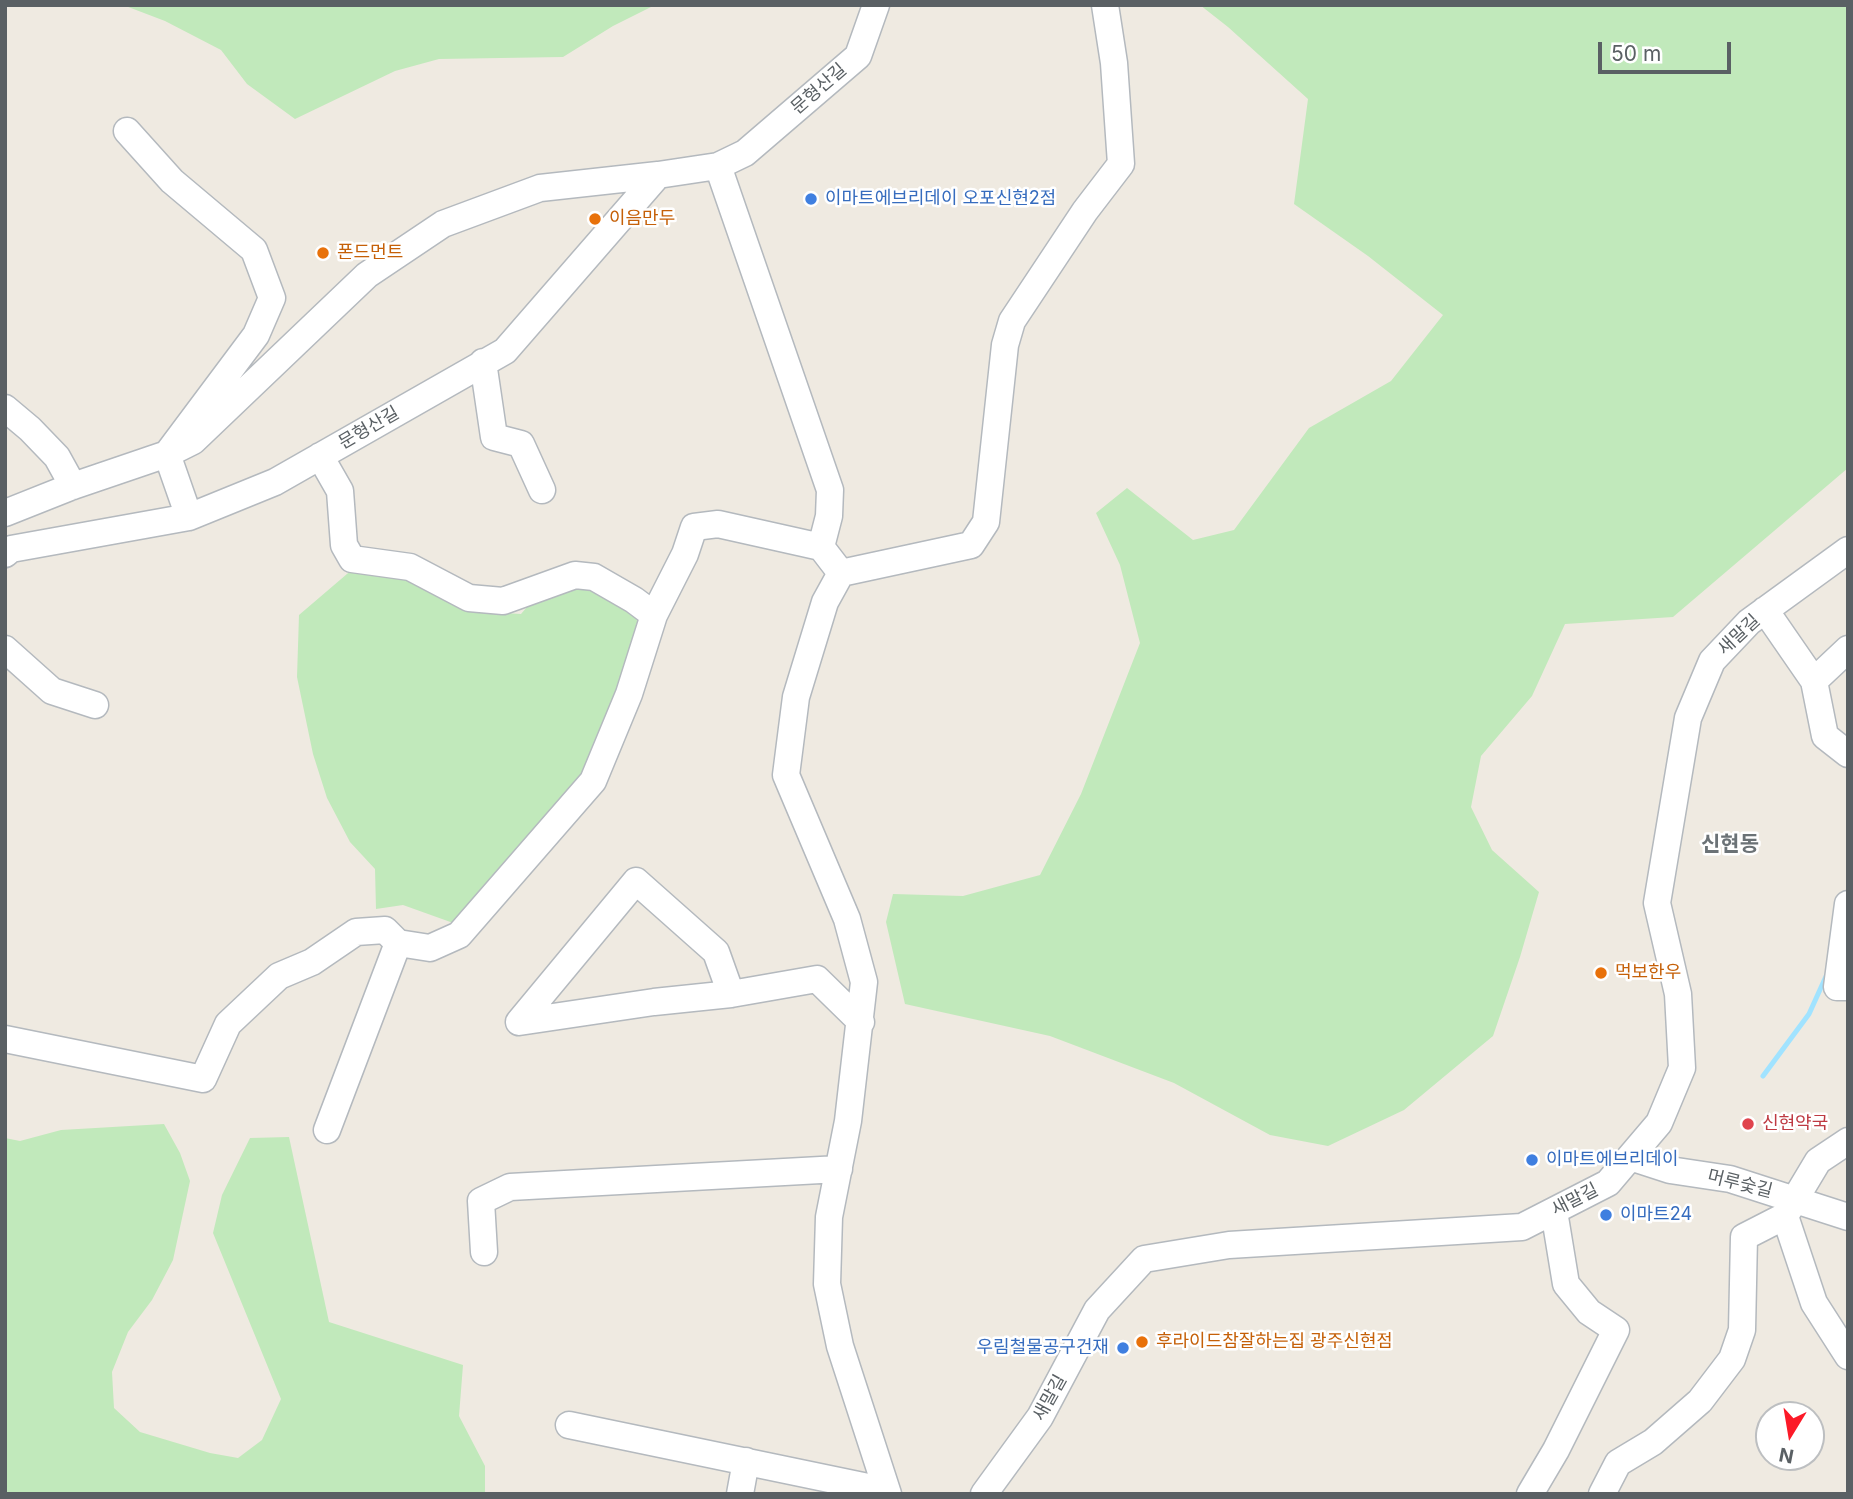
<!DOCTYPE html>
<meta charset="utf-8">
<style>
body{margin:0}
#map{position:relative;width:1853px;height:1499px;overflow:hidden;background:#efeae1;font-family:Inter,sans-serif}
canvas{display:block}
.frame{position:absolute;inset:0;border:7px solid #5a6064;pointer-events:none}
.north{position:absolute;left:1755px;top:1401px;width:70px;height:70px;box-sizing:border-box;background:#fff;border:2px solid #bdbfc1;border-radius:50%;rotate:191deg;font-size:19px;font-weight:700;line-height:28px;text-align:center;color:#5a6064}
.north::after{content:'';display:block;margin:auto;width:24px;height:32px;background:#fc1a28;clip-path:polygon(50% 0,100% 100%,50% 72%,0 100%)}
.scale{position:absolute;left:1598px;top:42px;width:133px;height:32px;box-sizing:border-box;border:4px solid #5a6064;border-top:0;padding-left:9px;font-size:21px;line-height:24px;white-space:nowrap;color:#5a6064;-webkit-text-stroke:5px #fff;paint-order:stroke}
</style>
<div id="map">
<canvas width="1853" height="1499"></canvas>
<div class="frame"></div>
<div class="north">N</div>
<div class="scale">50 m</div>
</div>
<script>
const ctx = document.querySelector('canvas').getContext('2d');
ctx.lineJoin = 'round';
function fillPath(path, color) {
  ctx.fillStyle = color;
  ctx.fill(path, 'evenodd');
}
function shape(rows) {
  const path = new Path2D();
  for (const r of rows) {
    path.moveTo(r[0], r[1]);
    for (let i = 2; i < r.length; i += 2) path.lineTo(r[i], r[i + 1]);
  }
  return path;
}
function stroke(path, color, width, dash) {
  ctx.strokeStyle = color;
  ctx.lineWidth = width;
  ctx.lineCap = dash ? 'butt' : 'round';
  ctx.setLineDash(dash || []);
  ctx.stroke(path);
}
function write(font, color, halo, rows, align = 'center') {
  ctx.font = font + ' Inter,"Noto Sans KR",sans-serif';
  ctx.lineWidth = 5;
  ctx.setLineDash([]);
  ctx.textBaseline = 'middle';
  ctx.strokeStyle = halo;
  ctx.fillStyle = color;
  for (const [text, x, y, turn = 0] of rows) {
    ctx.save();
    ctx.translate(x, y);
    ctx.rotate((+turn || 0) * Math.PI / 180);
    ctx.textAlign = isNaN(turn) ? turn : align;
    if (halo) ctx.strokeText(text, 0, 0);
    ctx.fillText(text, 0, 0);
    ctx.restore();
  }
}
fillPath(shape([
 [123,5,655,5,613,26,563,57,439,59,395,71,295,119,247,84,221,50,165,21],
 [1200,5,1848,5,1848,468,1673,617,1565,624,1532,696,1481,756,1471,807,1492,850,1539,892,1520,957,1493,1036,1404,1110,1328,1146,1270,1135,1174,1083,1050,1036,905,1004,886,922,893,894,963,896,1040,875,1081,794,1140,643,1120,565,1096,513,1127,488,1193,540,1234,530,1309,428,1391,381,1443,315,1368,256,1294,204,1308,99,1228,27],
 [361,562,402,573,487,612,521,614,544,587,610,584,630,599,638,624,605,743,565,797,456,924,403,905,376,909,375,869,350,842,327,798,313,754,297,677,299,615],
 [164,1124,180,1153,190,1181,173,1260,152,1300,128,1332,112,1372,114,1408,140,1432,210,1453,238,1458,262,1440,281,1399,213,1233,222,1195,250,1138,289,1137,329,1322,463,1365,459,1416,485,1466,485,1494,5,1494,5,1138,20,1141,61,1130]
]), '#c1e9bb');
stroke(shape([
 [1763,1076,1809,1014,1828,972]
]), '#a1e3ff', 5);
const minor = shape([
 [127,131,172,181,254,250,272,298,256,335,167,454,189,517],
 [718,166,830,490,829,516,821,547],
 [483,362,494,437,521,444,542,490],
 [5,408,30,429,57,457,73,486],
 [320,456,340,491,344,545,352,559,410,567,469,598,503,601,575,575,594,577,634,600,654,615],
 [5,513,73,486,167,454,193,441,367,275,443,224,540,188,658,175,718,166,745,153,858,56,876,5],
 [5,554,11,549,189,517,275,482,505,351,658,175],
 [1765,610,1814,681,1825,736,1848,754],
 [5,649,52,691,95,705],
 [1814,681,1848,649],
 [1848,904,1837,987,1848,987],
 [398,943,430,948,459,935,593,781,629,694,654,615,685,554,694,527,718,524,821,547,841,573],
 [731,994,716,952,636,881,519,1022,654,1002,731,994,817,979,861,1022],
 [5,1039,203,1079,228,1024,279,976,312,962,356,932,385,930,398,943,327,1130],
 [1630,1157,1670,1170,1730,1179,1848,1217],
 [1785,1216,1814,1303,1848,1356],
 [484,1252,481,1201,510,1187,839,1169],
 [569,1425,887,1491],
 [740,1494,746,1461],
 [888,1494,840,1346,827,1284,829,1217,848,1121,864,982,847,919,786,775,796,697,825,602,841,573,971,545,986,522,1005,345,1012,321,1085,211,1121,164,1114,63,1105,5],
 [984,1494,1040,1417,1097,1310,1144,1259,1229,1245,1522,1227,1608,1183,1659,1123,1682,1068,1678,994,1657,903,1688,718,1712,661,1749,622,1848,550],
 [1530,1494,1556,1450,1616,1330,1589,1312,1566,1284,1554,1211],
 [1602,1494,1618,1463,1653,1442,1700,1401,1732,1359,1742,1330,1744,1237,1785,1216,1818,1161,1848,1141]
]);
stroke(minor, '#b4b9be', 29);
stroke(minor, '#fff', 26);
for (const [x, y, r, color] of [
 [811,199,7,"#3f7fe0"],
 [595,219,7,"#e8710a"],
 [323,253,7,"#e8710a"],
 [1601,973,7,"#e8710a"],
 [1748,1124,7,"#e0444e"],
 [1532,1160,7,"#3f7fe0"],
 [1606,1215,7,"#3f7fe0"],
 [1142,1342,7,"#e8710a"],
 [1123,1348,7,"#3f7fe0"]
]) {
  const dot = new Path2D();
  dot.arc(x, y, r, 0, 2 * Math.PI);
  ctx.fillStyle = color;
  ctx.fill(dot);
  stroke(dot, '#fff', 2.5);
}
write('18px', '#5a6064', '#fff', [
 ["문형산길",819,89,-41],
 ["문형산길",369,428,-30],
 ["새말길",1739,635,-43],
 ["머루숯길",1740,1184,14],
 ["새말길",1575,1200,-27],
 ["새말길",1050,1398,-61]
]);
write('18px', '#366cbe', '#fff', [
 ["이마트에브리데이 오포신현2점",825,199],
 ["이마트에브리데이",1546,1160],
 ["이마트24",1620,1215],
 ["우림철물공구건재",1109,1348,"right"]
], 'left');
write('18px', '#c56008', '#fff', [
 ["이음만두",609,219],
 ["폰드먼트",337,253],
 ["먹보한우",1615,973],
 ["후라이드참잘하는집 광주신현점",1156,1342]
], 'left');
write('18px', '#be3a42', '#fff', [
 ["신현약국",1762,1124]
], 'left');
write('bold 21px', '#6b7276', '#fff', [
 ["신현동",1730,845]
]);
</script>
